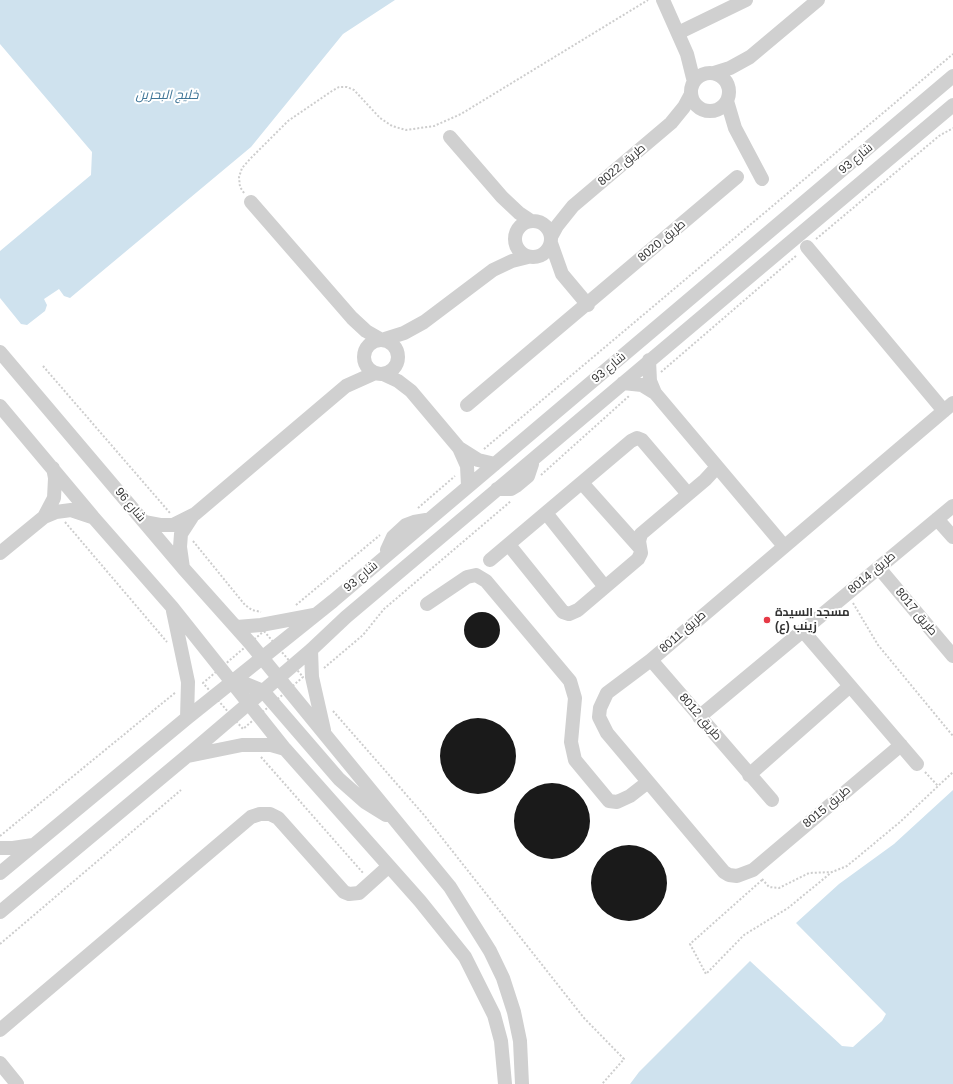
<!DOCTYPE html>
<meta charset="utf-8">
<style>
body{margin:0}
canvas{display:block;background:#fff}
</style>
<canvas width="953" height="1084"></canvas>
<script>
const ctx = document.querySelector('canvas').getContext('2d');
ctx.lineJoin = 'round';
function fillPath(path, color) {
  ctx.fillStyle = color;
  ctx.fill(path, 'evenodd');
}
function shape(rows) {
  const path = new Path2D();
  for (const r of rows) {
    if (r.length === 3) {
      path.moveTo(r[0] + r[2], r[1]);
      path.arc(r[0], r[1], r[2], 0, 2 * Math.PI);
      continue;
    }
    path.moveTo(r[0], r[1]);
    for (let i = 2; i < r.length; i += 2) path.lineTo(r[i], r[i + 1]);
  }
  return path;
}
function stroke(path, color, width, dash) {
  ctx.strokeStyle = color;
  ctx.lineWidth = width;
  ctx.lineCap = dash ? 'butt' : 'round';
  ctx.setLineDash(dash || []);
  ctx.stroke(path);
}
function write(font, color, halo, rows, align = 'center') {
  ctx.font = font + ' Helvetica,Cairo,sans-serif';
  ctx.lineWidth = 4;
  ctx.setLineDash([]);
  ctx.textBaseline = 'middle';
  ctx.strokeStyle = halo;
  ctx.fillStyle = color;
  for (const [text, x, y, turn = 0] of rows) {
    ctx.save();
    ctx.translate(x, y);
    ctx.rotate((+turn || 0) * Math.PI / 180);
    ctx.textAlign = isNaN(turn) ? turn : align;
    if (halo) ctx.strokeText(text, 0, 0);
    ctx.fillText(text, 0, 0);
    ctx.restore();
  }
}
fillPath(shape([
 [0,0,395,0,343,34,251,147,70,298,64,296,59,289,44,299,47,305,45,311,27,325,21,324,0,298,0,251,91,175,92,152,0,44],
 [953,790,953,1084,630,1084,639,1072,750,961,842,1046,853,1047,882,1021,886,1014,796,923,839,884,894,844]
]), '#cfe2ee');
fillPath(shape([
 [482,630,18],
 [478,756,38],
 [552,821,38],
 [629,883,38]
]), '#1a1a1a');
stroke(shape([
 [244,193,240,187,239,177,242,168,250,159,288,121,332,91,339,87,347,87,354,90,380,118,392,126,406,130,434,126,461,114,648,0],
 [816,239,939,136,953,128],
 [43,366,170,513],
 [661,372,797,255],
 [484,449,953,54],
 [541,475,629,396],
 [418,508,455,476],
 [65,522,167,642],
 [193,541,245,605,252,610,261,612],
 [853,603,878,645,953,736],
 [296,605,380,535],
 [264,631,303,677,243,729,203,683,264,631],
 [324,668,363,635,384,609,511,501],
 [333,711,424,815,584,1018,624,1059,602,1084],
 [261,757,364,874],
 [925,772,938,786],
 [0,836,176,692],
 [762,879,769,887,779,888,809,873,832,872,847,866,900,822,953,772],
 [762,880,690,944,706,974,744,935,788,908,832,872],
 [0,944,181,790]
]), '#cdcdcd', 2, [2, 2]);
stroke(shape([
 [663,0,687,54,694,82],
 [678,33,746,0],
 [714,73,730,68,750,57,818,0],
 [710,92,19],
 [727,101,735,128,762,179],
 [450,137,502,197,519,213,531,221],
 [251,202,352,318,366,331,380,339],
 [533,239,18],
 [551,237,557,226,573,206,671,123,684,107,691,94],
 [551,243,562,274,588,305],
 [807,247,944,411],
 [385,339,404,333,424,322,493,270,512,261,528,257],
 [381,357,17],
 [0,352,183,568,250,643,450,887,490,951,503,978,514,1012,520,1041,522,1084],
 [649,360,650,381,655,393],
 [383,374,398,381,411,391,459,448,478,460,495,464],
 [623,383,642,385,655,393,784,546],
 [467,405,737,177],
 [0,406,93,517,172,607,285,749,420,901,465,957,494,1015,501,1041,505,1084],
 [459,448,467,466,468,486],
 [582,483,640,548],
 [497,489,511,489,516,486,528,476,532,464],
 [546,513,605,587],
 [44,517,54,498,55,478,53,468],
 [937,519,953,537],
 [144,522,160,525,173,525,195,514,346,386,375,373],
 [509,545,563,612,569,614,578,610,638,559,641,553,639,541,641,534,705,480,717,467],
 [387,550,393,537,406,525,414,522,426,520],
 [0,553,44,517,56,512,71,510,92,517],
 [490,560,631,441,637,438,642,440,688,494],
 [183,568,180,547,181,534,192,517],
 [879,568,953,656],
 [427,604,467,577,476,575,486,581,570,681,575,698,571,742,575,760,609,801,617,802,630,796,648,782],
 [173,611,188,682,187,718],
 [237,627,261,625,314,615],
 [803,631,917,764],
 [311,650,312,677,324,730],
 [651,660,772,800],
 [231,682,246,684,263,691,339,779,365,802,386,815],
 [699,717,953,506],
 [901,745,753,870,737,876,729,875,724,872,607,733,599,717,600,708,607,693,651,660,953,403],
 [188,756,242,745,271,745,285,749],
 [749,775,850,686],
 [0,848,13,848,33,845],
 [0,873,187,718,333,601,953,76],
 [0,912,187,756,311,650,346,617,953,105],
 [0,1030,251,817,260,814,270,814,278,818,344,892,349,894,359,893,389,866],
 [0,1063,17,1084]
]), '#d0d0d0', 14);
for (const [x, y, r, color] of [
 [767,620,4,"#e63946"]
]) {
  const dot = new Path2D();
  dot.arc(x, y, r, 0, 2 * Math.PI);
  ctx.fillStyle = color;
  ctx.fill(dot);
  stroke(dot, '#fff', 1.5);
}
write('12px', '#333', '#fff', [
 ["شارع 93",856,159,-40],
 ["طريق 8022",622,165,-40],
 ["طريق 8020",662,241,-40],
 ["شارع 93",609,368,-40],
 ["شارع 96",130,505,50],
 ["طريق 8014",872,573,-40],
 ["شارع 93",361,577,-40],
 ["طريق 8017",916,612,50],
 ["طريق 8011",683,632,-41],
 ["طريق 8012",700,717,49],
 ["طريق 8015",827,807,-40]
]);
write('bold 12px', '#333', '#fff', [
 ["مسجد السيدة",775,613],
 ["زينب (ع)",775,627]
], 'left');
write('italic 13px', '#3f7597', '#fff', [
 ["خليج البحرين",167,95]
]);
</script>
